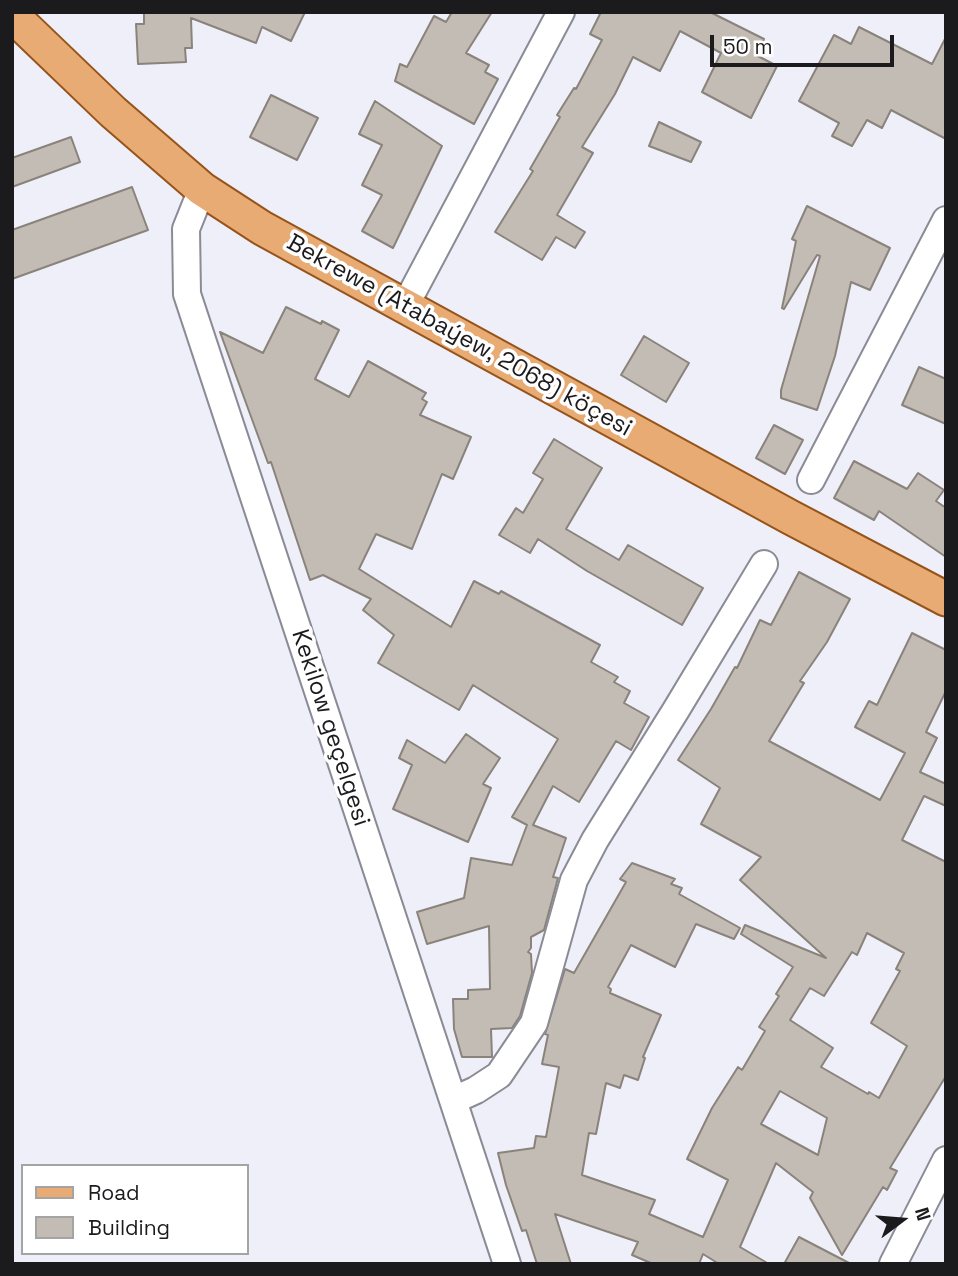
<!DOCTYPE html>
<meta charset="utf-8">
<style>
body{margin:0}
#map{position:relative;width:958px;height:1276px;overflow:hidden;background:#efeffa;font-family:"Space Grotesk",sans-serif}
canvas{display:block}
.frame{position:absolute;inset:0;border:14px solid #1b1b1e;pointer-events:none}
.legend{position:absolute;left:21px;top:1164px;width:228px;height:91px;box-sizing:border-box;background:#fff;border:2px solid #a4a4a5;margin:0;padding:9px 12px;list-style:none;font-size:21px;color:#1b1b1e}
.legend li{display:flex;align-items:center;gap:14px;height:35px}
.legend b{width:35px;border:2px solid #a4a4a5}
.north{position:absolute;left:867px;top:1185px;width:70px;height:70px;-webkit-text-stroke:5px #fff;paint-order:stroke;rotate:74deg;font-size:19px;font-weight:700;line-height:28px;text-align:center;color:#1b1b1e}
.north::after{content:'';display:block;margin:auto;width:24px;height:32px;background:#1b1b1e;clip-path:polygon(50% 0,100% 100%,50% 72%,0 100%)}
.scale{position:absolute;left:710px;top:35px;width:184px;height:32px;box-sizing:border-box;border:4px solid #1b1b1e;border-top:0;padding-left:9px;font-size:21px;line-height:24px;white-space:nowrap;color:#1b1b1e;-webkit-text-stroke:5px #fff;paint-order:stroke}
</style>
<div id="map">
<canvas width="958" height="1276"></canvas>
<div class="frame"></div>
<ul class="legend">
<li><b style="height:9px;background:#e8ab74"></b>Road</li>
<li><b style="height:19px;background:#c3bcb4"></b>Building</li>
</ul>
<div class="north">N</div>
<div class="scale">50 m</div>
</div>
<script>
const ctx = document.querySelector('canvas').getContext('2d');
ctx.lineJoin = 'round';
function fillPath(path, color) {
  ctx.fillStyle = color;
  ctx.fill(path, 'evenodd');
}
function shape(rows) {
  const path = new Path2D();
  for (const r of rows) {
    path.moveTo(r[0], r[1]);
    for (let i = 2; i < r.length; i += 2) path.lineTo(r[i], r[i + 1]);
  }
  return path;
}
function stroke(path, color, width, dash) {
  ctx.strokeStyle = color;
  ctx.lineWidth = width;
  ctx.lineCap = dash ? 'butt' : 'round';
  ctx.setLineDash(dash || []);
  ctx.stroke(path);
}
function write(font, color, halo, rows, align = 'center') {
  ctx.font = font + ' "Space Grotesk",sans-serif';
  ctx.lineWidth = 7;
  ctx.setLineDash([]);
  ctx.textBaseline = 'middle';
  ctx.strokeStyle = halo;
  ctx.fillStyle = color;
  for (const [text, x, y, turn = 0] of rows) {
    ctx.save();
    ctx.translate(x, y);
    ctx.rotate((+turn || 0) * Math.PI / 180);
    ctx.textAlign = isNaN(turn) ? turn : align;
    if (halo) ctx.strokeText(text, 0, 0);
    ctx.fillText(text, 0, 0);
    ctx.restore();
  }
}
const building = shape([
 [144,12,305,12,291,41,262,27,256,43,191,18,192,48,185,48,186,62,138,64,136,24,144,24,144,12],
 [452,12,492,12,466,53,489,65,485,72,498,79,474,124,395,81,400,64,407,67,434,16,446,22,452,12],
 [601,12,710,12,764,39,756,55,777,66,751,118,702,92,721,53,680,31,660,71,633,57,615,94,582,147,593,153,557,215,585,232,575,248,556,237,542,260,495,232,533,171,530,169,560,117,557,115,574,88,576,89,602,40,590,34,601,12],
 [859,27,932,64,946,37,946,139,891,110,882,128,867,120,852,146,832,136,839,123,799,101,834,35,851,44,859,27],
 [271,95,318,118,297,160,250,137,271,95],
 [375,101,442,146,393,248,362,231,382,195,362,185,382,145,359,134,375,101],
 [659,122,701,142,691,162,649,146,659,122],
 [71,137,80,162,12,187,12,158,71,137],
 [132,187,148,230,12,279,12,230,132,187],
 [807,206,890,248,870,290,851,282,835,356,817,410,781,398,781,390,820,256,817,255,784,309,782,308,796,241,792,239,807,206],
 [286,307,321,324,322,321,339,330,315,379,349,397,368,361,426,393,422,399,427,402,420,415,471,437,453,479,442,474,412,549,376,534,359,569,451,627,474,581,499,594,501,591,600,645,591,662,618,677,614,682,630,691,624,703,649,717,631,750,616,741,579,802,553,786,533,825,566,838,553,877,558,878,544,930,531,937,531,948,528,952,531,954,532,973,520,1016,512,1028,491,1029,492,1057,462,1057,454,1029,453,999,468,999,468,990,490,989,489,926,427,944,417,912,464,898,471,858,512,865,527,825,512,817,558,739,473,685,459,710,378,663,394,635,363,610,371,599,323,575,310,580,271,462,268,463,220,332,263,353,286,307],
 [644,336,689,363,666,402,621,375,644,336],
 [919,367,946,379,946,424,902,405,919,367],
 [774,425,803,440,785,474,756,458,774,425],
 [554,439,602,468,566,529,619,560,628,545,703,588,682,625,587,571,538,539,530,553,499,535,516,508,523,513,543,479,533,473,554,439],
 [854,461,907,489,918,473,944,490,936,501,946,508,946,557,879,511,874,520,834,498,854,461],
 [799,572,850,599,827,642,800,681,804,683,769,741,880,800,905,753,855,727,869,701,877,705,912,633,946,650,946,691,926,732,937,738,920,772,946,784,946,806,924,796,902,840,946,862,946,1076,890,1168,897,1171,887,1190,883,1187,842,1255,810,1198,813,1192,776,1163,740,1247,769,1264,719,1264,703,1254,699,1264,653,1264,632,1255,638,1242,555,1214,571,1264,537,1264,526,1230,522,1231,506,1185,498,1153,534,1148,536,1136,546,1137,559,1067,542,1064,548,1035,545,1034,565,969,574,973,626,882,620,879,632,863,675,879,671,884,682,888,679,894,740,928,734,939,696,924,675,967,631,945,608,987,611,989,610,993,661,1015,643,1057,645,1058,638,1080,624,1075,620,1088,606,1083,596,1134,589,1133,582,1175,655,1200,649,1214,703,1237,728,1180,687,1159,712,1108,738,1067,742,1070,765,1031,759,1027,779,996,776,994,793,967,741,934,745,925,826,958,740,880,761,857,701,824,720,788,678,760,711,709,735,667,737,668,760,620,771,625,799,572],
 [867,933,904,953,896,969,900,971,871,1023,907,1046,879,1098,869,1092,868,1094,821,1067,833,1048,790,1020,810,988,824,996,852,952,857,955,867,933],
 [780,1091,827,1118,818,1155,761,1124,780,1091],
 [466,734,500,758,483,784,491,788,468,842,393,809,412,765,399,758,407,740,445,763,466,734],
 [799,1237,851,1264,784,1264,799,1237]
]);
fillPath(building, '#c3bcb4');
stroke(building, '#8a837b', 2);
const minor = shape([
 [202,189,186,229,187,294,507,1264],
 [405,306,561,12],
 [811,480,946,220],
 [454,1100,476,1090,499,1075,534,1023,574,880,595,840,676,710,764,564],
 [893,1264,946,1160]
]);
const major = shape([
 [12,15,113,112,202,189,262,228,790,517,946,599]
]);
stroke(minor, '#8b8b95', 30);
stroke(major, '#96541a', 37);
stroke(minor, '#fff', 26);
stroke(major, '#e8ab74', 33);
write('24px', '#1b1b1e', '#fff', [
 ["Bekrewe (Atabaýew, 2068) köçesi",459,336,29],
 ["Kekilow geçelgesi",330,728,72]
]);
</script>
